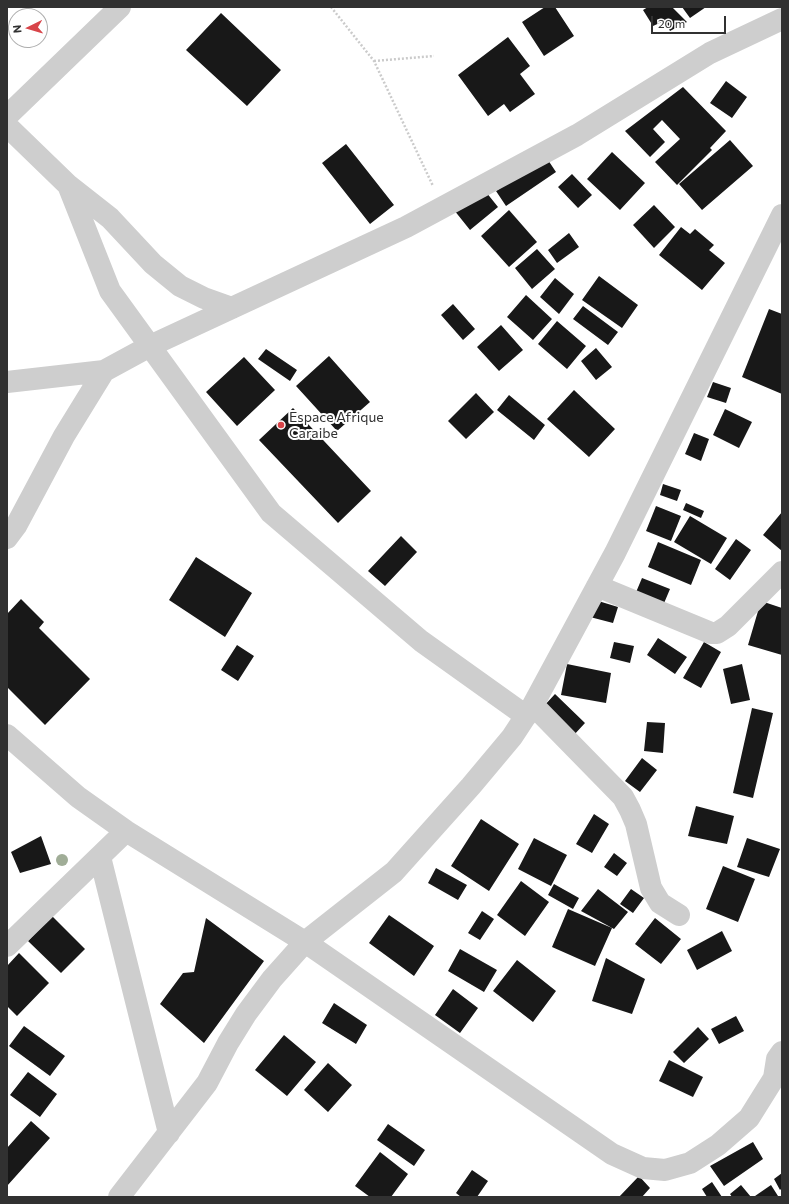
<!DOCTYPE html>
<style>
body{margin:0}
#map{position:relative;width:789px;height:1204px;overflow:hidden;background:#fff;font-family:Commissioner,sans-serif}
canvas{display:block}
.frame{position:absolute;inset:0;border:8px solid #313131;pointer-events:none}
.north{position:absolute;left:8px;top:8px;width:40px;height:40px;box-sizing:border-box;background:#fff;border:1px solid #adadad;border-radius:50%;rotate:265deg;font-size:11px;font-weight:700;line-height:16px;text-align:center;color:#313131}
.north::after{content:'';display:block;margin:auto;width:14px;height:18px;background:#d84449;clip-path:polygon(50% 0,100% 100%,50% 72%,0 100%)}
.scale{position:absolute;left:651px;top:16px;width:75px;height:18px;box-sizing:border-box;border:2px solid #313131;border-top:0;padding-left:5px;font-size:12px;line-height:14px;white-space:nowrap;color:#313131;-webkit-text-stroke:3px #fff;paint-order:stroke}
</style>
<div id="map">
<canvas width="789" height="1204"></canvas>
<div class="frame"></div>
<div class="north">N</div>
<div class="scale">20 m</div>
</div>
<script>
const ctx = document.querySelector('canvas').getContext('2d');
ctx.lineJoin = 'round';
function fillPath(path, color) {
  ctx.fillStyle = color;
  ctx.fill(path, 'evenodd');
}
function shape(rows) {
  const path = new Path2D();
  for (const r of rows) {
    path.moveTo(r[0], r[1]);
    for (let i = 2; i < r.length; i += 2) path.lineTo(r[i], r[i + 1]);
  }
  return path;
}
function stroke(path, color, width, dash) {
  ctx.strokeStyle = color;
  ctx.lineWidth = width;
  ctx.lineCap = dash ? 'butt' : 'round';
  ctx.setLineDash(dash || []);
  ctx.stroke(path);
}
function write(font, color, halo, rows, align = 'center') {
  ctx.font = font + ' Commissioner,sans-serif';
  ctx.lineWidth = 4;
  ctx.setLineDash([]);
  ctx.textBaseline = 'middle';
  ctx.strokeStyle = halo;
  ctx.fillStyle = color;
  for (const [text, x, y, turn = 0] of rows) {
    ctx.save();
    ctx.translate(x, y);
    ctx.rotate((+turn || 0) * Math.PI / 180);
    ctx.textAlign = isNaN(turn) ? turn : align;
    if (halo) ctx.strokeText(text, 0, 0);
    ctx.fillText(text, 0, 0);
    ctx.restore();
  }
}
fillPath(shape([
 [545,7,555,7,574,36,544,56,522,22],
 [648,7,672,7,687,22,670,31,664,21,653,26,643,10],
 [682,7,706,7,690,18],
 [221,13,281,70,247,106,186,50],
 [508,37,530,66,520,74,535,94,510,112,504,104,488,116,458,75],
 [726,81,747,97,732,118,710,103],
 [683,87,726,131,710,148,712,150,677,185,655,162,680,139,662,120,653,129,665,142,650,157,625,131],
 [730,140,753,166,702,210,679,184],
 [346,144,394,205,370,224,322,163],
 [612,152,645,183,620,210,587,179],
 [546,157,556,172,506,206,496,191],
 [572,174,592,195,578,208,558,187],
 [482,187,498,207,470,230,454,210],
 [654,205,675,227,654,248,633,225],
 [509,210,537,242,509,267,481,236],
 [681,227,690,234,695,229,714,245,709,250,725,263,702,290,659,255],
 [569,233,579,247,557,263,548,250],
 [537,249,555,269,532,289,515,268],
 [599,276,638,305,622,328,582,300],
 [555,278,574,294,559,314,540,297],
 [526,295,552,319,533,340,507,317],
 [453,304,475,329,463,340,441,315],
 [583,306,618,332,608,345,573,319],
 [769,309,782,314,782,394,742,377],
 [557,321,586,346,567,369,538,344],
 [501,325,523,350,499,371,477,347],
 [596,348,612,367,596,380,581,361],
 [266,349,297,370,290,381,258,359],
 [329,356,370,402,337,431,296,386],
 [244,357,275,390,237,426,206,392],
 [713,382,731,388,726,403,707,397],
 [574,390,615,429,589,457,547,419],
 [476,393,494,412,466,439,448,421],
 [509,395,545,425,534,440,497,410],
 [293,408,371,491,338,523,259,440],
 [725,409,752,422,739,448,713,435],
 [694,433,709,439,701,461,685,454],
 [663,484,681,490,677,501,660,495],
 [686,503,704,511,701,518,683,510],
 [656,506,681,516,671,541,646,531],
 [782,512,782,551,763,535],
 [690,516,727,538,711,564,674,542],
 [401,536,417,552,385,586,368,571],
 [736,539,751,550,730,580,715,569],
 [658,542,701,560,691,585,648,567],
 [196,557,252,593,225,637,169,600],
 [642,578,670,589,662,608,634,597],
 [21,599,44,622,39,628,90,679,45,725,7,687,7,614],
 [595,600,618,607,613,623,590,617],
 [761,601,782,608,782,655,748,645],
 [658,638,687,657,675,674,647,655],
 [614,642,634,646,630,663,610,658],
 [704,642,721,652,701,688,683,678],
 [237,645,254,656,238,681,221,670],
 [567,664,611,673,606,703,561,695],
 [742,664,750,700,731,704,723,669],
 [555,694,585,723,573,736,543,707],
 [752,708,773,713,753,798,733,793],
 [647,722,665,723,663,753,644,751],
 [642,758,657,770,640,792,625,781],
 [696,806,734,816,727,844,688,836],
 [594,814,609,824,592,853,576,844],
 [481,819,519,844,489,891,451,866],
 [41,836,51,864,20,873,11,852],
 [534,838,567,855,551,886,518,869],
 [747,838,780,849,769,877,737,867],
 [614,853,627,863,617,876,604,867],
 [723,866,755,879,738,922,706,909],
 [436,868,467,885,458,900,428,883],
 [521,881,549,902,525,936,497,915],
 [554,884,579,898,573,909,548,895],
 [598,889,628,912,614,929,581,911],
 [631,889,644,898,633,913,620,904],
 [568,909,612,928,595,966,552,947],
 [482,911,494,919,480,940,468,933],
 [389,915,434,946,414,976,369,943],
 [52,916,85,949,61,973,28,941],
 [206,918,264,961,204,1043,160,1004,183,973,194,972],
 [655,918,681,939,661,964,635,944],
 [722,931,732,951,697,970,687,950],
 [460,949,497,970,484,992,448,971],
 [19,953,49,983,17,1016,7,1006,7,966],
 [606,958,645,979,632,1014,592,1001],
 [517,960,556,991,533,1022,493,991],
 [453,989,478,1008,460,1033,435,1015],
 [334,1003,367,1025,356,1044,322,1023],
 [736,1016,744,1031,719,1044,711,1029],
 [24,1026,65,1056,50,1076,9,1046],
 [698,1027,709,1039,684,1063,673,1052],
 [284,1035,316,1062,287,1096,255,1070],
 [669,1060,703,1077,693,1097,659,1081],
 [328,1063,352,1085,328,1112,304,1090],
 [28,1072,57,1094,40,1117,10,1095],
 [31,1121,50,1138,7,1186,7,1148],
 [388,1124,425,1150,414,1166,377,1140],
 [753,1142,763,1159,724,1186,710,1166],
 [380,1152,408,1174,391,1197,370,1197,355,1186],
 [472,1170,488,1181,477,1197,461,1197,456,1193],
 [782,1173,782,1188,780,1190,774,1179],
 [639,1176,650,1188,642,1197,619,1197],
 [712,1182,722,1197,707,1197,702,1189],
 [741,1185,751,1197,732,1197,730,1194],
 [771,1185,778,1196,756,1197,755,1196]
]), '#181818');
stroke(shape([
 [331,7,374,61,433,186],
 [374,61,434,56]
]), '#cbcbcb', 2.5, [2, 2]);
stroke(shape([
 [7,116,120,7],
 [7,126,68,185,110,218,153,264,180,286,204,298,232,308],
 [68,185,110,291,271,513,421,641,526,716],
 [7,382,104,371,150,346,406,227,577,135,710,53,782,19],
 [7,538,16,526,64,436,104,371],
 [597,586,711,633,717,633,728,626,782,572],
 [533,705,623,797,630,810,636,824,651,888,660,903,679,915],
 [7,735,78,797,126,831,305,942,612,1154,643,1168,665,1170,690,1163,718,1145,749,1118,774,1078,777,1059,782,1052],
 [100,857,169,1133],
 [7,946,126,831],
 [119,1197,207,1083,228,1043,246,1014,272,979,305,942,394,872,471,786,512,737,533,705,615,553,782,215]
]), '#cecece', 22);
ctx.fillStyle = '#a0ad97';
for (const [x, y] of [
 [62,860]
]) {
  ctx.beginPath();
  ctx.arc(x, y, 6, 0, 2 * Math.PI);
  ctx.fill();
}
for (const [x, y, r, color] of [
 [281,425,4,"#d84449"]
]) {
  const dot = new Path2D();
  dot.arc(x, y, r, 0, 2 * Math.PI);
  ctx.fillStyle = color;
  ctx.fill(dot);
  stroke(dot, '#fff', 1.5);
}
write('14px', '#313131', '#fff', [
 ["Espace Afrique",289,417],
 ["Caraibe",289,433]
], 'left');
</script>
